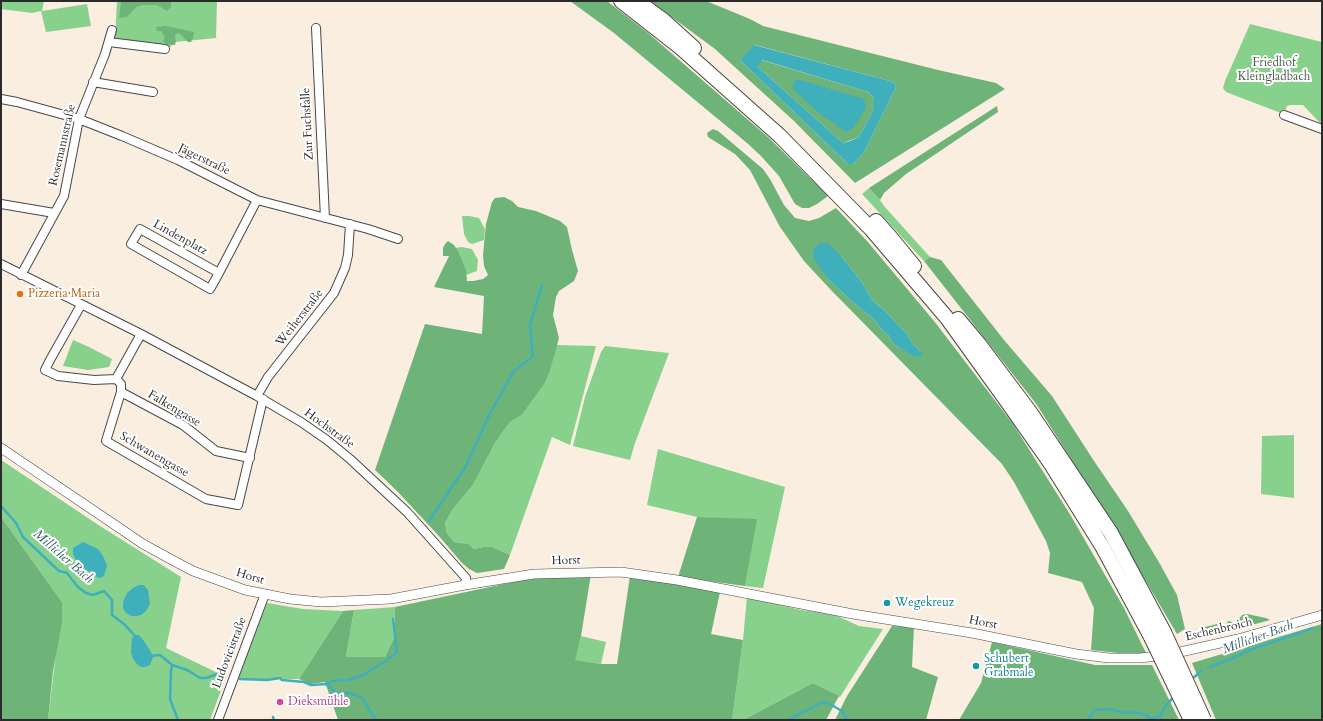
<!DOCTYPE html>
<meta charset="utf-8">
<style>
body{margin:0}
#map{position:relative;width:1323px;height:721px;overflow:hidden;background:#f9eedf;font-family:Cardo,serif}
canvas{display:block}
.frame{position:absolute;inset:0;border:2px solid #2b2b2b;pointer-events:none}
</style>
<div id="map">
<canvas width="1323" height="721"></canvas>
<div class="frame"></div>
</div>
<script>
const ctx = document.querySelector('canvas').getContext('2d');
ctx.lineJoin = 'round';
function fillPath(path, color) {
  ctx.fillStyle = color;
  ctx.fill(path, 'evenodd');
}
function shape(rows) {
  const path = new Path2D();
  for (const r of rows) {
    path.moveTo(r[0], r[1]);
    for (let i = 2; i < r.length; i += 2) path.lineTo(r[i], r[i + 1]);
  }
  return path;
}
function stroke(path, color, width, dash) {
  ctx.strokeStyle = color;
  ctx.lineWidth = width;
  ctx.lineCap = dash ? 'butt' : 'round';
  ctx.setLineDash(dash || []);
  ctx.stroke(path);
}
function write(font, color, halo, rows, align = 'center') {
  ctx.font = font + ' Cardo,serif';
  ctx.lineWidth = 4;
  ctx.setLineDash([]);
  ctx.textBaseline = 'middle';
  ctx.strokeStyle = halo;
  ctx.fillStyle = color;
  for (const [text, x, y, turn = 0] of rows) {
    ctx.save();
    ctx.translate(x, y);
    ctx.rotate((+turn || 0) * Math.PI / 180);
    ctx.textAlign = isNaN(turn) ? turn : align;
    if (halo) ctx.strokeText(text, 0, 0);
    ctx.fillText(text, 0, 0);
    ctx.restore();
  }
}
fillPath(shape([
 [1,1,44,1,42,11,87,4,91,26,46,32,41,11,32,13,1,9],
 [117,1,217,1,216,38,175,42,170,47,115,38],
 [1250,24,1322,42,1322,125,1303,105,1290,105,1287,106,1285,111,1286,115,1226,92,1223,88,1225,81],
 [869,188,880,200,884,206,930,257,924,261,862,194],
 [462,216,469,216,479,218,485,229,484,240,472,244,468,242,464,234],
 [462,247,472,249,478,260,477,271,466,275,455,248],
 [73,340,89,347,112,359,109,367,88,370,63,366],
 [556,345,596,346,570,445,552,437,510,555,492,547,483,547,474,549,469,544,454,542,447,533,445,523,453,509,473,485,495,443,502,433,510,422,522,415,545,383,550,371],
 [605,346,669,353,635,443,630,460,573,446,585,397,601,352],
 [1294,435,1294,498,1261,494,1262,436],
 [658,449,785,487,763,588,745,586,756,520,697,517,647,505],
 [1,460,100,526,181,577,166,648,226,677,210,720,48,720,62,602,1,517],
 [747,597,801,610,833,614,859,626,883,629,840,697,813,683,743,720,732,720,743,640],
 [267,603,303,609,343,611,299,679,237,679],
 [395,607,394,638,385,657,346,657,354,610],
 [581,636,606,642,601,664,574,660]
]), '#88d18d');
fillPath(shape([
 [121,1,171,2,171,7,167,11,157,5,142,5,136,7,127,17,119,18],
 [570,1,607,1,647,32,769,138,828,196,817,204,809,208,802,208,795,204,779,176,761,156,747,143,614,33],
 [650,1,706,1,750,19,763,26,938,70,996,83,1005,89,855,183,794,121,715,49],
 [755,45,890,81,894,83,896,87,864,152,853,164,848,164,740,60],
 [166,26,194,32,193,38,191,42,188,42,179,33,176,34,175,37,176,41,175,45,167,44,163,41,165,37,161,31,157,31,156,27],
 [761,60,868,92,874,98,874,109,859,137,843,143,758,67],
 [997,106,998,112,906,174,884,193,880,200,869,188],
 [713,129,718,131,763,169,770,179,784,205,795,218,809,221,819,218,836,208,867,241,934,321,1013,424,1071,516,1124,608,1146,653,1118,653,1091,650,1094,608,1082,582,1048,573,1050,553,1046,541,1014,482,1002,464,830,289,804,261,780,227,750,170,735,154,708,137,707,133],
 [841,256,861,281,873,301,885,311,907,334,913,344,921,352,906,351,898,347,892,342,889,336,880,328,876,321,855,304,830,281,824,271],
 [504,197,512,201,518,207,536,211,560,221,567,227,572,250,578,271,574,281,559,291,556,297,553,315,559,338,550,371,545,383,522,415,510,422,502,433,495,443,473,485,453,509,445,523,447,533,454,542,469,544,474,549,483,547,492,547,510,555,504,569,477,573,469,569,462,563,438,535,397,491,375,470,425,324,482,334,484,296,434,287,449,256,443,256,443,248,445,244,448,241,454,245,458,251,466,270,467,281,473,281,483,279,488,275,484,266,483,255,486,224,492,202,495,198],
 [930,257,941,260,1004,340,1052,396,1094,461,1128,511,1160,564,1177,595,1185,629,1177,634,1124,544,1037,405,924,261],
 [1,517,62,602,62,623,53,671,48,720,1,720],
 [697,517,757,519,745,586,678,577],
 [591,574,581,636,575,660,601,664,617,664,630,576,720,592,711,634,743,640,732,720,338,720,325,682,311,684,299,679,343,611,354,610,346,657,385,657,394,638,395,607,537,577],
 [1247,614,1266,618,1270,620,1220,634,1201,636,1202,631,1205,627,1217,624,1226,625,1228,621,1236,623,1242,615],
 [1322,624,1322,720,1216,720,1192,663],
 [892,626,914,627,912,667,938,677,926,720,835,720,847,696],
 [992,642,1095,665,1152,665,1179,720,959,720,981,683],
 [813,683,839,696,826,720,743,720]
]), '#6eb378');
fillPath(shape([
 [754,45,890,81,894,83,896,87,864,152,853,164,848,164,740,60],
 [762,60,868,92,874,98,874,109,859,137,850,141,843,143,758,67],
 [797,79,864,99,866,108,853,128,846,132,819,113,795,91,792,85],
 [821,243,829,244,841,256,861,281,873,301,885,311,907,334,913,344,921,352,922,357,914,356,898,347,892,342,889,336,880,328,876,321,855,304,830,281,814,259,813,249],
 [83,542,98,549,103,556,107,565,104,576,99,578,93,575,77,562,73,554,73,548],
 [139,585,144,585,148,590,150,604,146,611,141,615,136,616,131,616,126,613,123,608,123,602,127,593,133,588],
 [136,635,139,635,144,641,151,652,153,657,150,665,145,667,141,667,137,664,133,659,131,652,132,638]
]), '#40afbc');
stroke(shape([
 [1,506,16,523,23,537,59,571,67,573,78,587,86,593,93,595,104,591,112,600,112,615,124,624,136,637],
 [429,521,466,466,489,415,514,371,533,356,530,325,542,285],
 [1321,630,1322,631],
 [150,656,160,655,172,665,187,670,200,678,206,678,224,672],
 [172,665,171,671,170,699,178,720],
 [1210,667,1231,659,1250,650,1313,628],
 [240,679,267,680,280,678,282,680,304,682,311,685,327,684,336,693,350,693,362,698,376,720],
 [1191,680,1201,671],
 [327,684,333,681,348,680,363,675,386,661,397,652,393,619],
 [273,717,274,720],
 [788,720,821,703,828,703,842,711,847,720],
 [1088,720,1094,710,1109,709,1125,713,1135,712,1146,715,1150,719,1160,716,1167,704,1175,696]
]), '#40afbc', 2.5);
const minor = shape([
 [316,28,325,218],
 [109,42,165,49],
 [93,82,153,92],
 [1,99,17,102,79,119,122,136,178,160,257,200,368,229,398,239],
 [1284,115,1322,129],
 [1,204,54,213],
 [1,264,141,334,257,396,301,422,327,440,350,459,407,512,466,578,465,585],
 [219,273,140,229,131,244,210,289,219,273,257,200],
 [21,275,64,196,79,119,105,54,112,30],
 [81,305,50,360,45,370,58,376,94,380,116,379],
 [116,379,121,384,121,392,183,425,216,451,250,458],
 [116,379,141,334],
 [121,392,106,441,206,499,238,505,263,399],
 [257,396,268,377,334,293,345,268,348,255,350,224],
 [218,720,265,594]
]);
const tertiary = shape([
 [1,448,115,525,143,544,174,561,193,571,245,590,290,599,321,602,391,599,465,585,534,574,621,572,677,580,853,614,972,633,1076,654,1109,658,1140,658,1167,655,1238,639,1322,615]
]);
const motorway = shape([
 [621,1,681,48,780,136,871,229,947,318,1006,400,1051,464,1102,546,1151,637],
 [637,1,663,20,694,48],
 [876,221,891,238,914,266],
 [958,319,979,344,1030,412,1111,533,1164,632]
]);
stroke(minor, '#4a4846', 10);
stroke(tertiary, '#4a4846', 10);
stroke(motorway, '#4a4846', 16);
stroke(minor, '#fff', 8);
stroke(tertiary, '#fff', 9);
stroke(motorway, '#fff', 14);
const motorwayBridge = shape([
 [1164,632,1204,720],
 [1151,637,1191,720]
]);
stroke(motorwayBridge, '#4a4846', 16, []);
stroke(motorwayBridge, '#fff', 14);
for (const [x, y, r, color] of [
 [20,294,4,"#e8710a"],
 [887,603,4,"#0f9aa8"],
 [976,666,4,"#0f9aa8"],
 [280,702,4,"#d1479c"]
]) {
  const dot = new Path2D();
  dot.arc(x, y, r, 0, 2 * Math.PI);
  ctx.fillStyle = color;
  ctx.fill(dot);
  stroke(dot, '#fff', 1.5);
}
write('12px', '#475d48', '#fff', [
 ["Friedhof",1274,63],
 ["Kleingladbach",1274,77]
]);
write('12px', '#2b2b2b', '#fff', [
 ["Zur Fuchsfalle",308,124,-93],
 ["Rosemannstraße",63,145,-77],
 ["Jägerstraße",204,160,26],
 ["Lindenplatz",180,238,29],
 ["Weiherstraße",300,318,-52],
 ["Falkengasse",174,409,31],
 ["Hochstraße",329,429,36],
 ["Schwanengasse",154,455,30],
 ["Horst",566,561,-2],
 ["Horst",250,577,17],
 ["Horst",983,623,11],
 ["Eschenbroich",1219,630,-13],
 ["Ludovicistraße",230,653,-69]
]);
write('12px', '#c56008', '#fff', [
 ["Pizzeria Maria",28,294]
], 'left');
write('12px', '#0d838f', '#fff', [
 ["Wegekreuz",895,603],
 ["Schubert",984,659],
 ["Grabmale",984,673]
], 'left');
write('12px', '#b23c85', '#fff', [
 ["Dieksmühle",288,702]
], 'left');
write('italic 13px', '#336065', '#fff', [
 ["Millicher Bach",63,557,41],
 ["Millicher Bach",1258,638,-20]
]);
</script>
